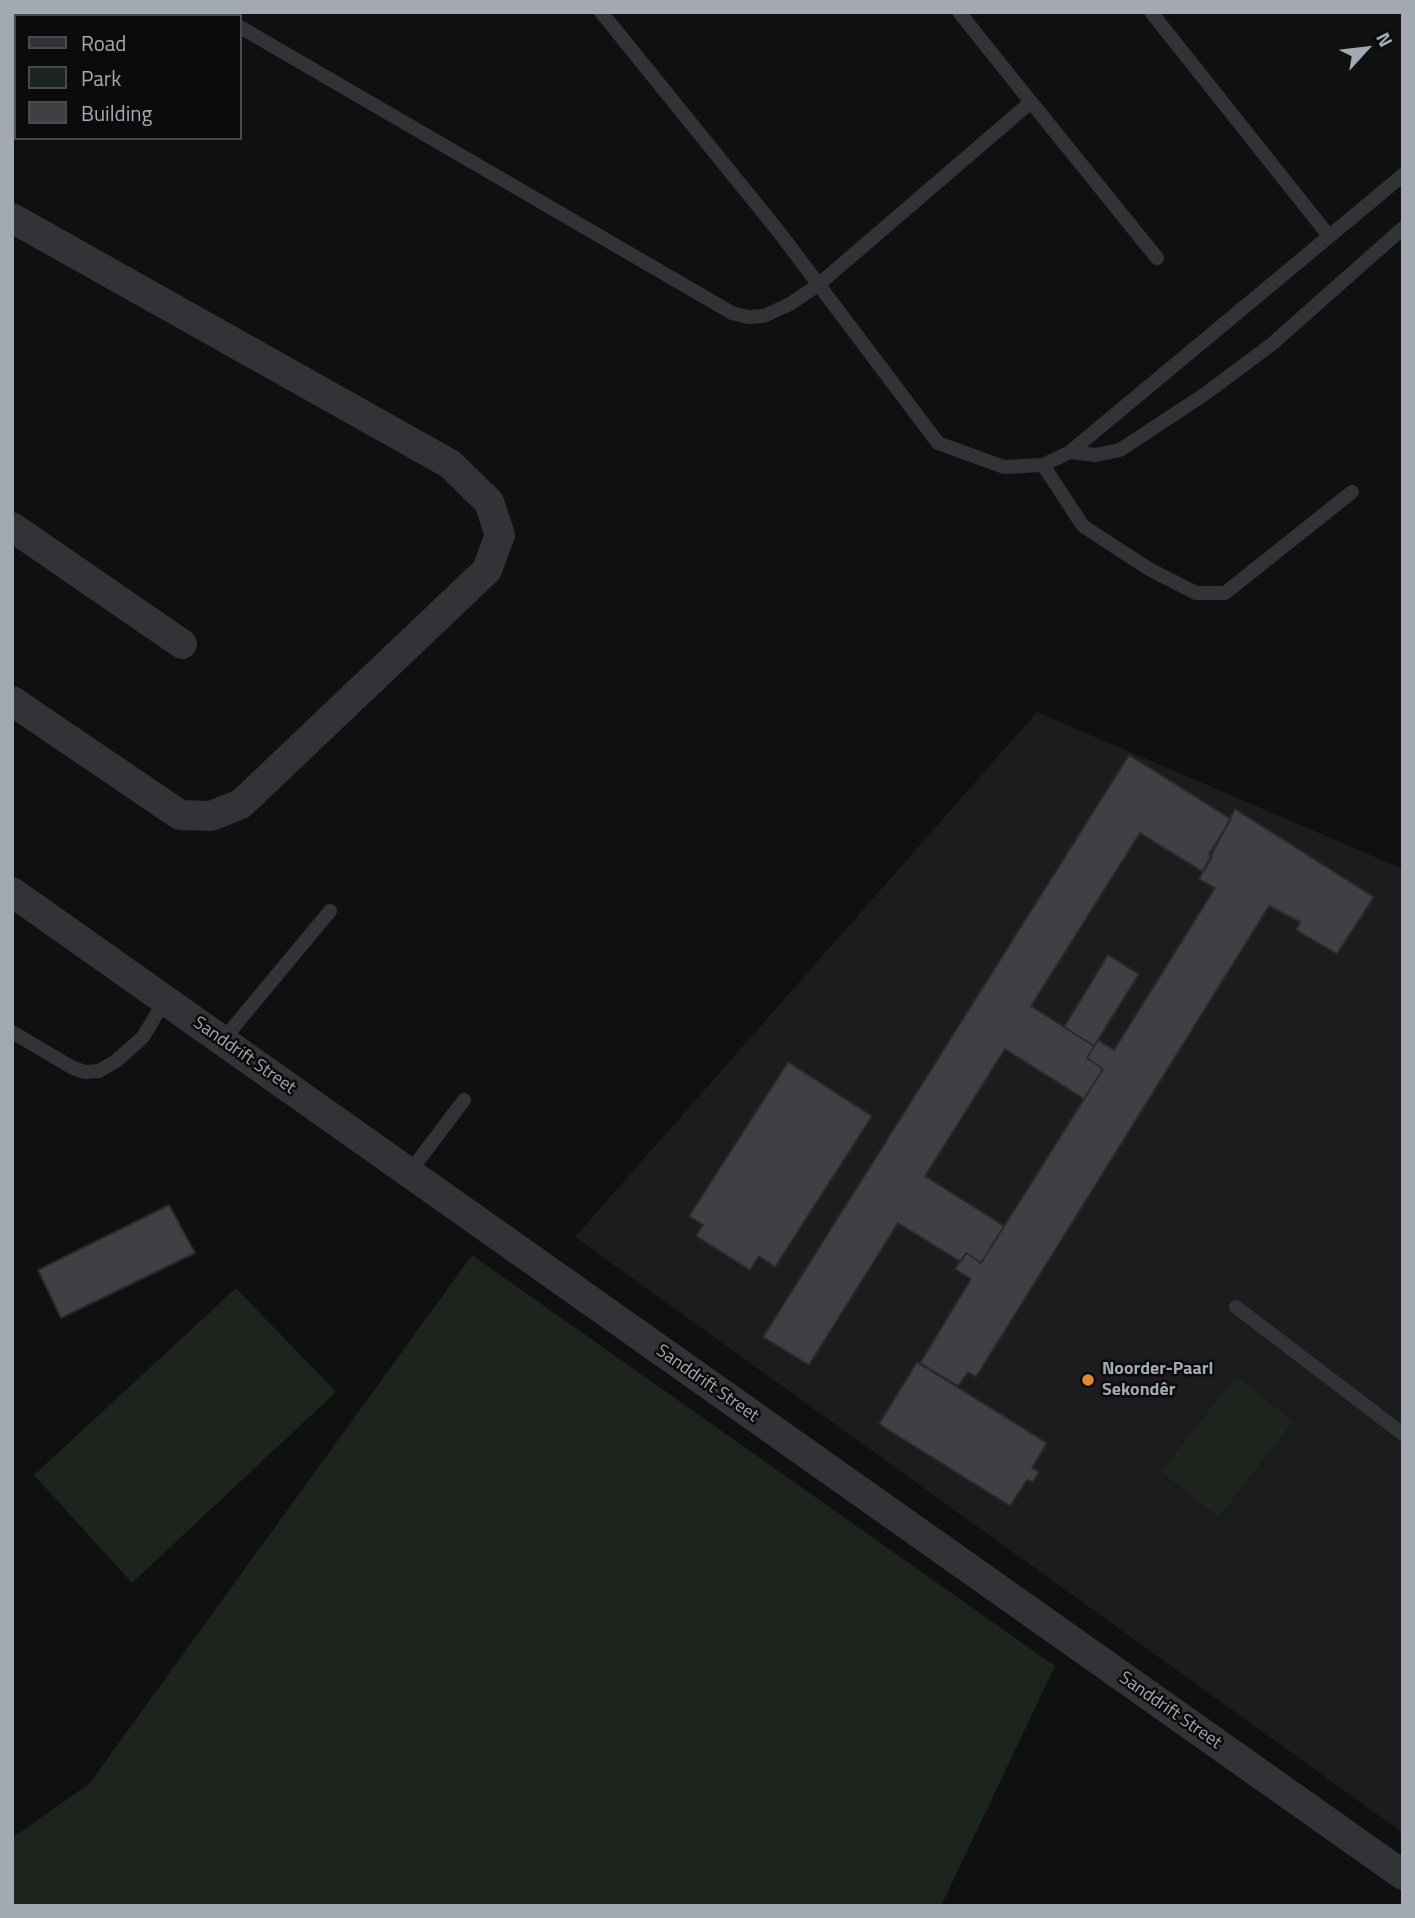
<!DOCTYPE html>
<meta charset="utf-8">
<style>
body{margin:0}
#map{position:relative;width:1415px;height:1918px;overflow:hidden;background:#101011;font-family:"Titillium Web",sans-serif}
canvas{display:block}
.frame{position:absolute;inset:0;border:14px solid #a2a9b1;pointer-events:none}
.legend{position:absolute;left:14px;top:14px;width:228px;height:126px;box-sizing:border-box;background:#0b0b0c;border:2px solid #474a4e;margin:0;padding:9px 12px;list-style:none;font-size:21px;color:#a2a9b1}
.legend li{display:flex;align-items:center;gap:14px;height:35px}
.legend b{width:35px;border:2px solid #474a4e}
.north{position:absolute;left:1331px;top:14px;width:70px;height:70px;-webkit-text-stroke:5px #0b0b0c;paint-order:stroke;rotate:63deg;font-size:19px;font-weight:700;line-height:28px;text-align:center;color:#a2a9b1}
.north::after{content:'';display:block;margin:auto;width:24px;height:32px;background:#a2a9b1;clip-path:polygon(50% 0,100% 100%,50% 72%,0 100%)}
</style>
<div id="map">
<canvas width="1415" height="1918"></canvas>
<div class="frame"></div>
<ul class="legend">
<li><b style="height:9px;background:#313336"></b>Road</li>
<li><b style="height:19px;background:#1d231d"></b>Park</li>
<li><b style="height:19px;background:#3f4044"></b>Building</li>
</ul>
<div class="north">N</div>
</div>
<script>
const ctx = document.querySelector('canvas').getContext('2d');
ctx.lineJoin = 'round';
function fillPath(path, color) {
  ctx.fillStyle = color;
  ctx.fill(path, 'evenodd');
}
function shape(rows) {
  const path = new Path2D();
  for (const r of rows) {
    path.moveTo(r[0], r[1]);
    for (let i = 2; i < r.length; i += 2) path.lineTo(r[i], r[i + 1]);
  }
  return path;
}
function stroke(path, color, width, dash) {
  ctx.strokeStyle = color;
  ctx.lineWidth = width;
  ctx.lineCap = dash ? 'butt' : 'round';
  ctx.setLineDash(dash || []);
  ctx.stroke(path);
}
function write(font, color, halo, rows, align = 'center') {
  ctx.font = font + ' "Titillium Web",sans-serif';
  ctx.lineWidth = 5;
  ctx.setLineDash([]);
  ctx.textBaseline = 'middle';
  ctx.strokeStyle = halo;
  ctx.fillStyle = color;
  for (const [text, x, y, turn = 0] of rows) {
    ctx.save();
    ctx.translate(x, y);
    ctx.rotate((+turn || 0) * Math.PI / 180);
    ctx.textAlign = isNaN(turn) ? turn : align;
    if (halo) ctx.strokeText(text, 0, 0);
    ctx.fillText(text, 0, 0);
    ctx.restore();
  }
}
fillPath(shape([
 [1037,712,1403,869,1403,1833,575,1237]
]), '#1c1c1e');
fillPath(shape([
 [472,1255,1055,1666,941,1906,12,1906,12,1838,89,1784],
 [236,1288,336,1392,132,1583,34,1475],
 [1236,1376,1293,1421,1219,1517,1161,1472]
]), '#1d231d');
const building = shape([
 [1129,755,1231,819,1209,854,1212,857,1203,872,1140,833,1031,1006,1094,1046,1087,1058,1103,1069,1084,1099,1005,1049,925,1176,1004,1226,981,1263,966,1253,961,1262,898,1223,809,1365,763,1337,1129,755],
 [1235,809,1374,897,1337,954,1296,930,1300,922,1269,906,976,1377,968,1372,958,1386,920,1363,971,1279,955,1269,966,1253,981,1263,1103,1069,1087,1058,1098,1040,1114,1050,1215,888,1199,879,1235,809],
 [1108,955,1139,974,1094,1046,1064,1027,1108,955],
 [788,1062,872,1116,775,1267,759,1256,750,1270,696,1236,703,1225,689,1216,788,1062],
 [169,1205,195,1253,61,1318,38,1270,169,1205],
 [917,1362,1047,1443,1032,1468,1039,1472,1033,1482,1027,1480,1010,1506,879,1424,917,1362]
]);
fillPath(building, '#3f4044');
stroke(building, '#2a2a2d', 2);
stroke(shape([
 [215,12,221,16],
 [601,12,779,232,938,443,1004,467,1043,465,1070,452,1403,175],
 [1151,12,1329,236],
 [51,16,54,12],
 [240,27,732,313,748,317,764,316,790,304,818,285,1031,102,959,12],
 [1031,102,1157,258],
 [1070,452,1096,455,1120,450,1205,394,1272,344,1403,228],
 [1043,465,1083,526,1149,569,1196,593,1225,593,1352,492],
 [12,1032,73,1068,85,1072,99,1071,116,1061,143,1037,165,1000],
 [222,1041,330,911],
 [409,1173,464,1100],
 [1236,1307,1403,1434]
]), '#313336', 14);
stroke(shape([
 [12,218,450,464,489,502,500,535,487,570,241,804,211,816,180,815,12,701],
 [12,527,182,644],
 [12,892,1403,1875]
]), '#313336', 30);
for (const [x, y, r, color] of [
 [1088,1380,7,"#e48734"]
]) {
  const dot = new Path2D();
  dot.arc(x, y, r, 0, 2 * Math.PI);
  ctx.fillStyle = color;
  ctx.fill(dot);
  stroke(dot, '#0b0b0c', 2.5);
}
write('18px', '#a2a9b1', '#0b0b0c', [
 ["Sanddrift Street",244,1056,35],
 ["Sanddrift Street",707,1384,35],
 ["Sanddrift Street",1170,1711,35]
]);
write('bold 18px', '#a2a9b1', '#0b0b0c', [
 ["Noorder-Paarl",1102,1370],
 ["Sekondêr",1102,1391]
], 'left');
</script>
